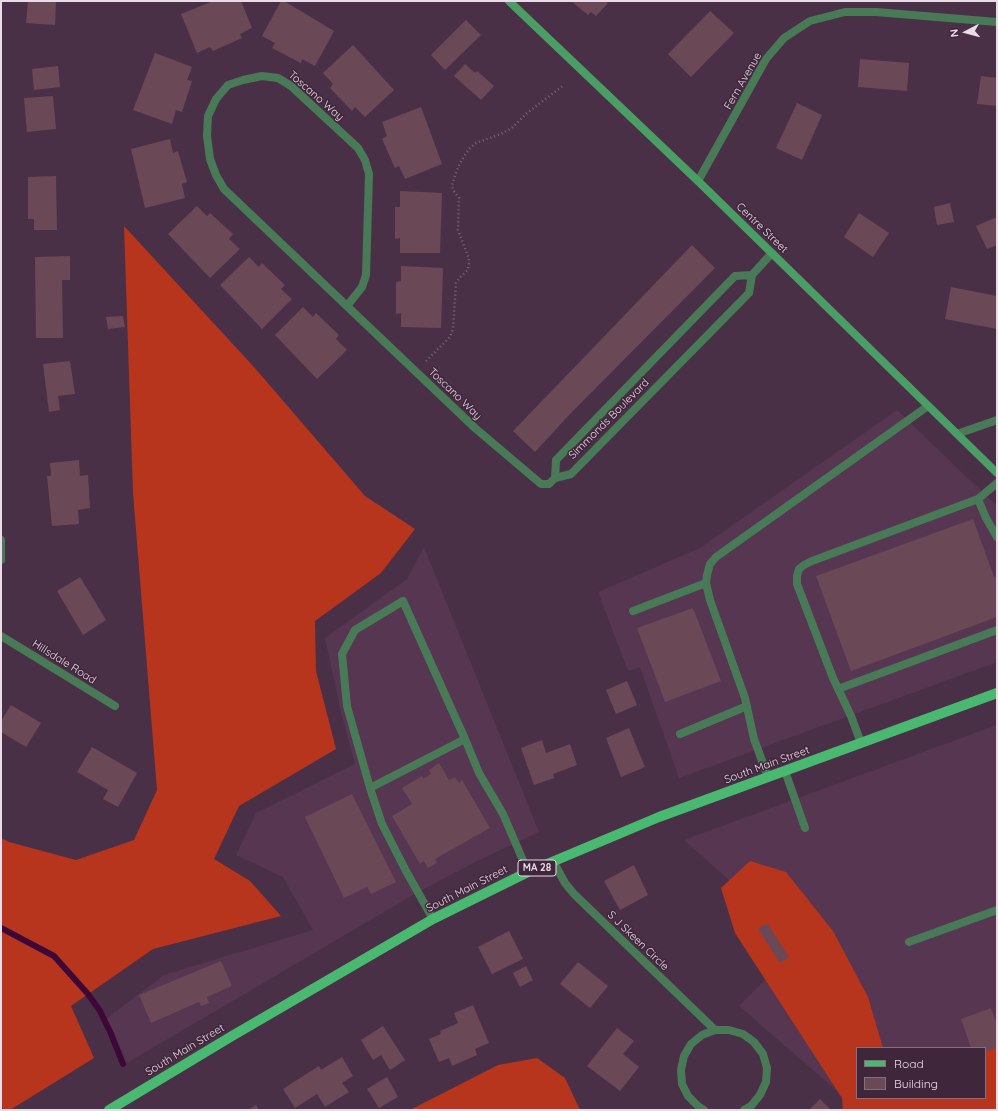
<!DOCTYPE html>
<style>
body{margin:0}
#map{position:relative;width:998px;height:1111px;overflow:hidden;background:#4a3046;font-family:Quicksand,sans-serif}
canvas{display:block}
.frame{position:absolute;inset:0;border:2px solid #ebdae7;pointer-events:none}
.legend{position:absolute;left:856px;top:1047px;width:130px;height:52px;box-sizing:border-box;background:#3f263b;border:1px solid #846e80;margin:0;padding:5px 7px;list-style:none;font-size:12px;color:#ebdae7}
.legend li{display:flex;align-items:center;gap:8px;height:20px}
.legend b{width:20px;border:1px solid #846e80}
.north{position:absolute;left:946px;top:12px;width:40px;height:40px;-webkit-text-stroke:3px #3f263b;paint-order:stroke;rotate:264deg;font-size:11px;font-weight:700;line-height:16px;text-align:center;color:#ebdae7}
.north::after{content:'';display:block;margin:auto;width:14px;height:18px;background:#ebdae7;clip-path:polygon(50% 0,100% 100%,50% 72%,0 100%)}
</style>
<div id="map">
<canvas width="998" height="1111"></canvas>
<div class="frame"></div>
<ul class="legend">
<li><b style="height:5px;background:#49b871"></b>Road</li>
<li><b style="height:11px;background:#6b4856"></b>Building</li>
</ul>
<div class="north">N</div>
</div>
<script>
const ctx = document.querySelector('canvas').getContext('2d');
ctx.lineJoin = 'round';
function fillPath(path, color) {
  ctx.fillStyle = color;
  ctx.fill(path, 'evenodd');
}
function shape(rows) {
  const path = new Path2D();
  for (const r of rows) {
    path.moveTo(r[0], r[1]);
    for (let i = 2; i < r.length; i += 2) path.lineTo(r[i], r[i + 1]);
  }
  return path;
}
function stroke(path, color, width, dash) {
  ctx.strokeStyle = color;
  ctx.lineWidth = width;
  ctx.lineCap = dash ? 'butt' : 'round';
  ctx.setLineDash(dash || []);
  ctx.stroke(path);
}
function write(font, color, halo, rows, align = 'center') {
  ctx.font = font + ' Quicksand,sans-serif';
  ctx.lineWidth = 3;
  ctx.setLineDash([]);
  ctx.textBaseline = 'middle';
  ctx.strokeStyle = halo;
  ctx.fillStyle = color;
  for (const [text, x, y, turn = 0] of rows) {
    ctx.save();
    ctx.translate(x, y);
    ctx.rotate((+turn || 0) * Math.PI / 180);
    ctx.textAlign = isNaN(turn) ? turn : align;
    if (halo) ctx.strokeText(text, 0, 0);
    ctx.fillText(text, 0, 0);
    ctx.restore();
  }
}
fillPath(shape([
 [897,410,997,506,997,662,679,778,640,667,628,671,598,592,700,548],
 [424,547,539,832,475,862,413,895,127,1063,112,1028,106,1019,164,975,313,930,283,877,236,855,256,813,355,764,341,712,325,638,407,579],
 [997,725,997,1110,859,1110,739,1006,801,944,684,840],
 [857,1048,985,1048,985,1098,857,1098]
]), '#563651');
fillPath(shape([
 [124,226,254,367,365,496,415,529,381,573,315,621,316,671,336,749,239,806,214,859,250,881,281,916,153,949,71,1006,94,1058,10,1110,4,1110,1,1106,1,838,9,842,76,860,134,840,157,790,133,493],
 [750,861,786,872,833,931,868,997,883,1048,857,1048,857,1098,985,1098,985,1048,997,1041,997,1110,843,1110,842,1098,735,933,721,888],
 [537,1058,565,1078,580,1110,410,1110,498,1065]
]), '#b6351c');
stroke(shape([
 [1,928,54,956,88,994,100,1011,111,1034,123,1064]
]), '#3d0738', 6);
fillPath(shape([
 [28,1,56,1,55,25,26,23],
 [213,1,241,1,252,28,240,34,242,38,213,51,210,47,197,53,181,14],
 [281,1,284,1,334,31,315,66,302,59,301,63,272,48,275,43,262,36],
 [571,1,605,1,608,3,596,16,591,12,588,15],
 [710,11,734,33,691,77,668,54],
 [466,20,481,35,445,70,431,55],
 [353,45,394,90,365,117,355,107,352,111,330,88,333,84,323,73],
 [155,53,192,67,187,80,192,81,182,112,176,110,172,124,133,110],
 [860,59,909,63,907,91,858,87],
 [465,64,475,73,477,71,494,86,481,100,454,76],
 [58,66,60,87,34,90,32,69],
 [981,76,997,78,997,106,977,104],
 [53,96,56,129,27,132,24,98],
 [797,103,822,115,802,160,776,148],
 [421,107,442,164,405,179,399,166,395,168,382,139,387,136,382,122],
 [170,139,173,153,178,151,187,182,182,184,185,198,145,208,131,149],
 [56,176,57,230,34,230,34,219,28,219,28,177],
 [400,191,442,193,440,253,400,253,400,238,395,239,395,207,400,207],
 [950,203,954,222,937,225,934,207],
 [197,206,207,216,210,213,233,234,229,239,240,249,210,278,168,234],
 [859,213,889,233,873,257,844,237],
 [997,217,997,245,987,249,976,226],
 [692,245,715,268,570,414,535,452,513,431,567,375],
 [70,256,70,280,62,280,63,338,36,338,35,257],
 [249,257,259,267,262,263,285,285,281,289,292,299,262,329,220,285],
 [401,266,443,268,441,328,401,327,401,313,396,314,396,282,401,281],
 [951,287,997,296,997,329,945,319],
 [303,307,313,317,316,313,339,335,336,339,347,350,317,379,275,335],
 [123,316,125,327,108,329,106,317],
 [70,361,75,394,58,396,60,410,49,412,43,364],
 [79,460,80,476,88,475,90,508,78,510,79,524,52,526,47,476,51,476,50,463],
 [973,519,994,577,997,576,997,617,851,671,816,576],
 [80,577,106,620,83,635,57,591],
 [693,608,721,681,665,702,637,628],
 [627,681,637,705,616,714,606,690],
 [11,705,41,723,26,747,1,732,1,721],
 [629,728,645,767,621,777,606,738],
 [542,740,546,753,570,744,577,765,553,774,554,778,534,785,521,748],
 [92,747,137,773,118,807,103,799,108,790,77,772],
 [439,763,449,780,455,777,459,783,462,780,490,828,435,859,437,863,428,868,424,861,420,864,392,816,412,804,402,788,422,776,423,779,431,774,429,770],
 [352,794,396,882,371,894,367,887,344,898,305,817],
 [634,865,648,895,620,910,604,881],
 [767,923,789,957,780,963,758,929],
 [509,931,523,959,492,974,478,947],
 [221,961,232,986,207,997,209,1003,201,1006,199,1002,151,1023,139,995],
 [578,962,608,986,590,1008,560,984],
 [526,966,533,980,520,987,513,973],
 [473,1005,489,1043,475,1049,477,1055,452,1066,449,1058,439,1062,429,1039,441,1034,440,1031,458,1023,454,1013],
 [991,1008,997,1024,997,1048,985,1052,985,1048,971,1048,961,1019],
 [383,1026,405,1060,390,1070,381,1055,373,1060,361,1040],
 [617,1028,634,1041,623,1054,639,1067,620,1091,587,1066],
 [342,1057,353,1076,342,1083,349,1092,325,1107,317,1094,295,1108,283,1089,319,1066,321,1070],
 [387,1077,398,1097,379,1108,367,1089],
 [820,1099,831,1110,809,1110],
 [256,1105,259,1110,248,1110]
]), '#6b4856');
stroke(shape([
 [426,361,450,337,453,329,456,283,460,277,467,271,469,265,469,259,458,230,459,198,453,190,452,186,455,175,460,163,469,149,476,143,501,134,512,128,527,113,564,85]
]), '#7c6578', 2.5, [1, 3]);
stroke(shape([
 [978,499,986,518,997,537],
 [633,611,706,583],
 [838,689,997,630],
 [680,734,747,706],
 [861,743,851,716,833,678,797,584,797,576,799,569,804,565,812,561,978,499,997,483],
 [785,771,805,828],
 [768,777,754,739,745,698,710,600,706,583,707,575,710,564,716,557,928,406],
 [370,788,347,706,342,654,355,630,403,601,465,739],
 [433,919,406,871,382,824,370,788,465,739,479,773,503,814,528,872],
 [909,942,997,910]
]), '#497a57', 8);
stroke(shape([
 [698,181,766,59,784,38,810,21,845,12,876,12,997,22],
 [347,306,362,287,366,275,369,174,365,160,358,148,291,86,278,78,262,76,243,80,228,85,216,99,208,116,207,136,210,159,216,175,224,189,475,428,541,484,549,484,555,478,571,474,749,293,752,275,772,253],
 [957,434,997,420],
 [555,478,556,460,735,276,752,275],
 [1,540,1,560],
 [1,636,115,706],
 [553,861,565,883,574,894,715,1030],
 [704,1110,698,1106,688,1096,682,1084,681,1070,684,1056,691,1044,702,1035,715,1030,729,1030,743,1034,754,1042,763,1054,767,1068,766,1082,760,1095,751,1106,744,1110]
]), '#497a57', 8);
stroke(shape([
 [509,1,698,181,997,473]
]), '#4b9d66', 8);
stroke(shape([
 [109,1110,232,1036,433,919,528,872,659,817,997,693]
]), '#49b871', 10);
for (const [x, y, w] of [
 [537,868,38]
]) {
  const box = new Path2D();
  box.roundRect(x - w / 2, y - 8, w, 16, 3);
  ctx.fillStyle = '#3f263b';
  ctx.fill(box);
  stroke(box, '#ebdae7', 1);
}
write('bold 10px', '#ebdae7', null, [
 ["MA 28",537,868]
]);
write('11px', '#ebdae7', '#3f263b', [
 ["Fern Avenue",743,81,-60],
 ["Toscano Way",316,96,41],
 ["Centre Street",762,228,44],
 ["Toscano Way",455,394,44],
 ["Simmonds Boulevard",609,419,-45],
 ["Hillsdale Road",64,662,32],
 ["South Main Street",767,765,-20],
 ["South Main Street",467,889,-27],
 ["S J Skeen Circle",638,941,44],
 ["South Main Street",185,1050,-31]
]);
</script>
